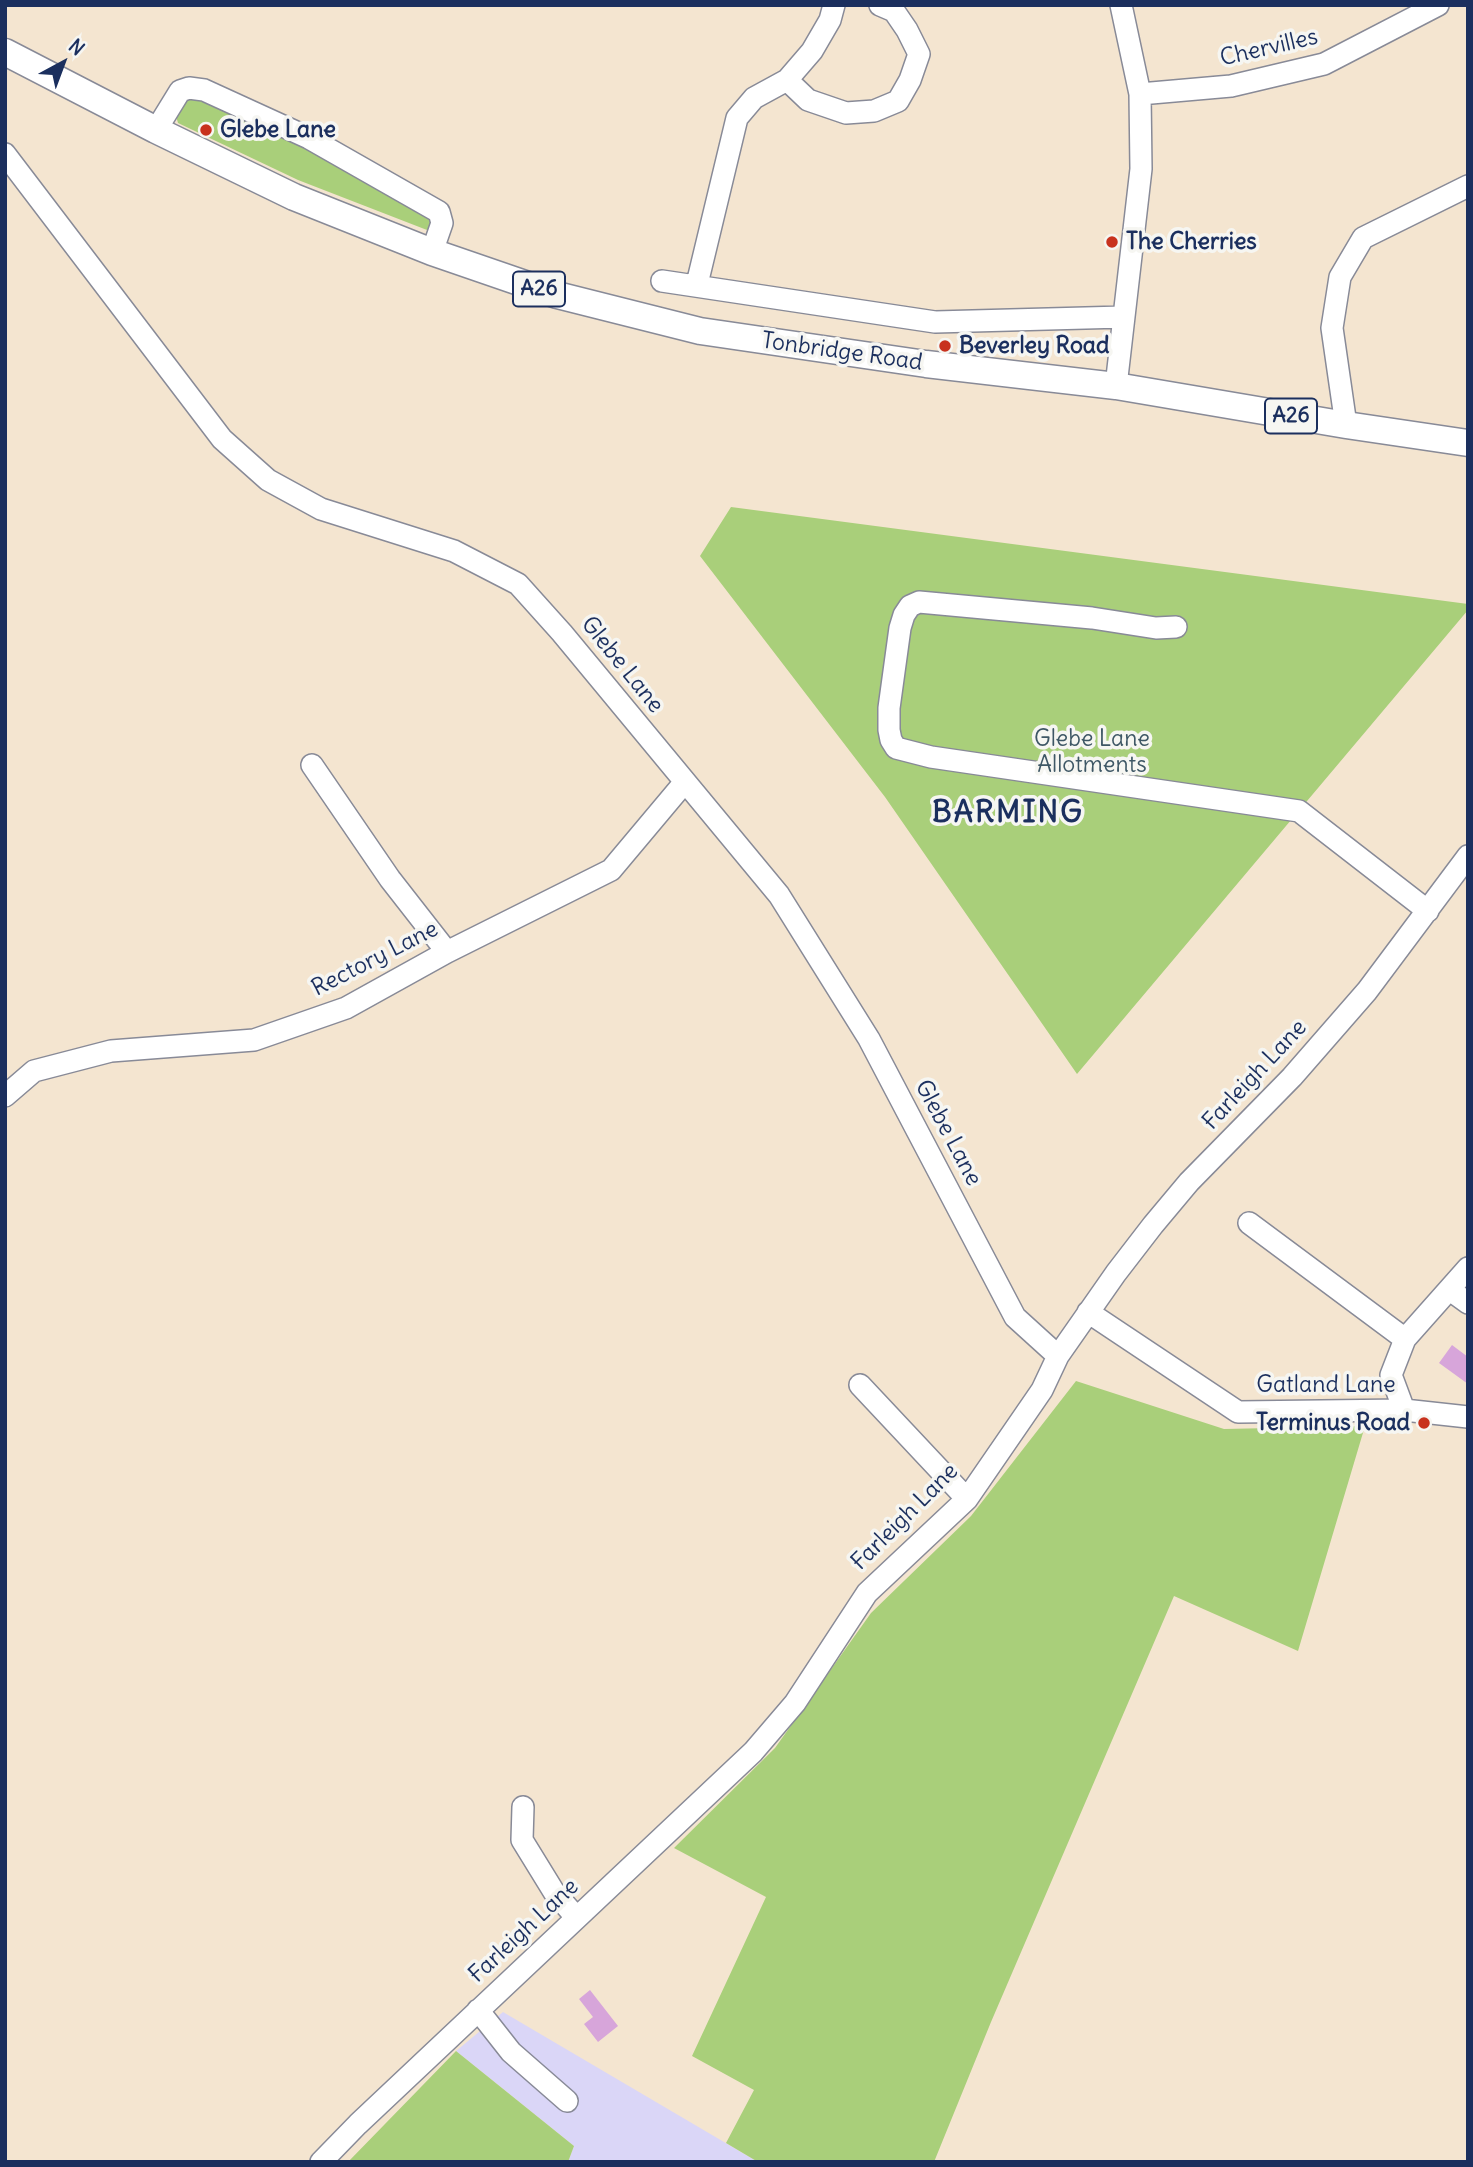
<!DOCTYPE html>
<style>
body{margin:0}
#map{position:relative;width:1473px;height:2167px;overflow:hidden;background:#f4e5d0;font-family:Delius,sans-serif}
canvas{display:block}
.frame{position:absolute;inset:0;border:7px solid #1b2f5e;pointer-events:none}
.north{position:absolute;left:28px;top:28px;width:70px;height:70px;-webkit-text-stroke:5px #f6f6f2;paint-order:stroke;rotate:41deg;font-size:19px;font-weight:700;line-height:28px;text-align:center;color:#1b2f5e}
.north::after{content:'';display:block;margin:auto;width:24px;height:32px;background:#1b2f5e;clip-path:polygon(50% 0,100% 100%,50% 72%,0 100%)}
</style>
<div id="map">
<canvas width="1473" height="2167"></canvas>
<div class="frame"></div>
<div class="north">N</div>
</div>
<script>
const ctx = document.querySelector('canvas').getContext('2d');
ctx.lineJoin = 'round';
function fillPath(path, color) {
  ctx.fillStyle = color;
  ctx.fill(path, 'evenodd');
}
function shape(rows) {
  const path = new Path2D();
  for (const r of rows) {
    path.moveTo(r[0], r[1]);
    for (let i = 2; i < r.length; i += 2) path.lineTo(r[i], r[i + 1]);
  }
  return path;
}
function stroke(path, color, width, dash) {
  ctx.strokeStyle = color;
  ctx.lineWidth = width;
  ctx.lineCap = dash ? 'butt' : 'round';
  ctx.setLineDash(dash || []);
  ctx.stroke(path);
}
function write(font, color, halo, rows, align = 'center') {
  ctx.font = font + ' Delius,sans-serif';
  ctx.lineWidth = 7;
  ctx.setLineDash([]);
  ctx.textBaseline = 'middle';
  ctx.strokeStyle = halo;
  ctx.fillStyle = color;
  for (const [text, x, y, turn = 0] of rows) {
    ctx.save();
    ctx.translate(x, y);
    ctx.rotate((+turn || 0) * Math.PI / 180);
    ctx.textAlign = isNaN(turn) ? turn : align;
    if (halo) ctx.strokeText(text, 0, 0);
    ctx.fillText(text, 0, 0);
    ctx.restore();
  }
}
fillPath(shape([
 [503,2012,758,2162,568,2162,574,2146,456,2051]
]), '#dad6f7');
fillPath(shape([
 [195,95,288,136,432,217,432,228,427,230,298,180,178,123,176,116,180,101],
 [731,507,1468,604,1468,610,1077,1074,885,797,700,556],
 [1076,1381,1224,1429,1365,1426,1298,1651,1174,1596,991,2022,934,2162,758,2162,726,2143,754,2090,692,2056,766,1897,674,1848,775,1748,871,1613,971,1516],
 [456,2051,574,2146,568,2162,348,2162]
]), '#a9cf7a');
fillPath(shape([
 [1452,1345,1468,1357,1468,1384,1439,1363],
 [590,1990,618,2026,598,2042,584,2024,593,2017,579,1999]
]), '#d7a5da');
const minor = shape([
 [787,80,808,100,846,113,874,111,898,101,910,80,919,54,907,30,894,11,880,5],
 [1140,94,1231,86,1324,64,1438,5],
 [156,130,180,91,189,88,204,90,309,138,439,212,442,223,432,252],
 [5,154,222,439,268,480,321,509,454,551,518,584,562,633,779,895,869,1039,1015,1317,1058,1356],
 [662,281,935,322,1123,317],
 [697,284,737,118,754,98,787,80,812,51,830,20,834,5],
 [1116,386,1141,169,1140,94,1121,5],
 [1346,425,1332,328,1340,277,1363,238,1468,186],
 [1176,627,1156,628,1092,618,919,602,910,606,904,615,900,628,889,708,889,730,891,740,896,748,931,757,1299,811,1428,911],
 [312,765,390,879,447,952],
 [5,1096,34,1071,111,1051,254,1040,346,1008,447,952,611,870,684,783],
 [1249,1223,1405,1339],
 [1450,1290,1468,1303],
 [1088,1312,1238,1412,1404,1410,1468,1417],
 [860,1385,967,1499],
 [1404,1410,1391,1375,1405,1339,1468,1268],
 [523,1807,522,1840,554,1892,576,1917],
 [478,2010,511,2052,567,2101],
 [321,2162,358,2124,753,1752,795,1703,867,1593,967,1499,1042,1390,1058,1356,1116,1273,1153,1225,1189,1182,1292,1077,1367,991,1468,856]
]);
const major = shape([
 [5,52,156,130,294,197,432,252,557,295,700,331,926,364,1116,386,1346,425,1468,443]
]);
stroke(minor, '#888a97', 24);
stroke(major, '#888a97', 29);
stroke(minor, '#fff', 21);
stroke(major, '#fff', 26);
for (const [x, y, r, color] of [
 [206,130,7,"#c8321e"],
 [1112,242,7,"#c8321e"],
 [945,346,7,"#c8321e"],
 [1424,1423,7,"#c8321e"]
]) {
  const dot = new Path2D();
  dot.arc(x, y, r, 0, 2 * Math.PI);
  ctx.fillStyle = color;
  ctx.fill(dot);
  stroke(dot, '#f6f6f2', 2.5);
}
for (const [x, y, w] of [
 [539,289,52],
 [1291,416,52]
]) {
  const box = new Path2D();
  box.roundRect(x - w / 2, y - 17.5, w, 35, 5);
  ctx.fillStyle = '#f6f6f2';
  ctx.fill(box);
  stroke(box, '#1b2f5e', 2);
}
write('bold 21px', '#1b2f5e', null, [
 ["A26",539,289],
 ["A26",1291,416]
]);
write('23px', '#1b2f5e', '#f6f6f2', [
 ["Chervilles",1269,48,-13],
 ["Tonbridge Road",842,352,8],
 ["Glebe Lane",622,665,51],
 ["Rectory Lane",375,959,-27],
 ["Farleigh Lane",1255,1075,-47],
 ["Glebe Lane",948,1133,62],
 ["Gatland Lane",1326,1385],
 ["Farleigh Lane",905,1517,-45],
 ["Farleigh Lane",524,1931,-43]
]);
write('bold 23px', '#1b2f5e', '#f6f6f2', [
 ["Glebe Lane",220,130],
 ["The Cherries",1126,242],
 ["Beverley Road",959,346],
 ["Terminus Road",1410,1423,"right"]
], 'left');
write('23px', '#3e5765', '#f6f6f2', [
 ["Glebe Lane",1092,739],
 ["Allotments",1092,765]
]);
ctx.letterSpacing = '2px';
write('bold 30px', '#1b2f5e', '#f6f6f2', [
 ["BARMING",1008,813]
]);
ctx.letterSpacing = '0px';
</script>
